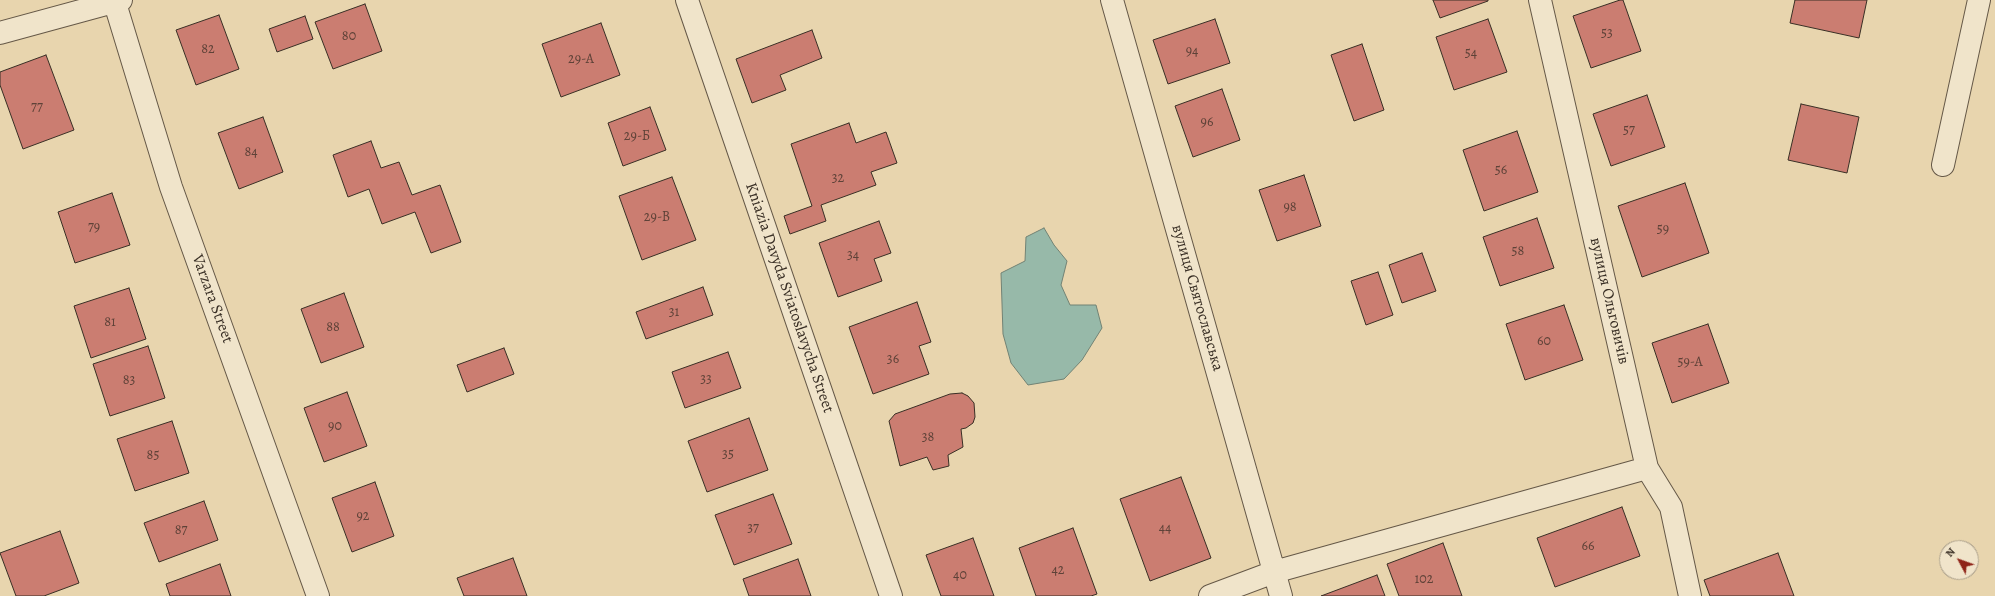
<!DOCTYPE html>
<meta charset="utf-8">
<style>
body{margin:0}
#map{position:relative;width:1995px;height:596px;overflow:hidden;background:#e8d5ae;font-family:Alegreya,serif}
canvas{display:block}
.north{position:absolute;left:1939px;top:540px;width:40px;height:40px;box-sizing:border-box;background:#f0e4ca;border:1px solid #a79c88;border-radius:50%;rotate:311deg;font-size:11px;font-weight:700;line-height:16px;text-align:center;color:#392f25}
.north::after{content:'';display:block;margin:auto;width:14px;height:18px;background:#8f2418;clip-path:polygon(50% 0,100% 100%,50% 72%,0 100%)}
</style>
<div id="map">
<canvas width="1995" height="596"></canvas>
<div class="north">N</div>
</div>
<script>
const ctx = document.querySelector('canvas').getContext('2d');
ctx.lineJoin = 'round';
function fillPath(path, color) {
  ctx.fillStyle = color;
  ctx.fill(path, 'evenodd');
}
function shape(rows) {
  const path = new Path2D();
  for (const r of rows) {
    path.moveTo(r[0], r[1]);
    for (let i = 2; i < r.length; i += 2) path.lineTo(r[i], r[i + 1]);
  }
  return path;
}
function stroke(path, color, width, dash) {
  ctx.strokeStyle = color;
  ctx.lineWidth = width;
  ctx.lineCap = dash ? 'butt' : 'round';
  ctx.setLineDash(dash || []);
  ctx.stroke(path);
}
function write(font, color, halo, rows, align = 'center') {
  ctx.font = font + ' Alegreya,serif';
  ctx.lineWidth = 3.5;
  ctx.setLineDash([]);
  ctx.textBaseline = 'middle';
  ctx.strokeStyle = halo;
  ctx.fillStyle = color;
  for (const [text, x, y, turn = 0] of rows) {
    ctx.save();
    ctx.translate(x, y);
    ctx.rotate((+turn || 0) * Math.PI / 180);
    ctx.textAlign = isNaN(turn) ? turn : align;
    if (halo) ctx.strokeText(text, 0, 0);
    ctx.fillText(text, 0, 0);
    ctx.restore();
  }
}
const water = shape([
 [1044,228,1054,245,1067,261,1061,285,1070,305,1096,305,1102,328,1082,360,1064,379,1028,385,1011,363,1003,334,1001,273,1025,261,1026,237,1044,228]
]);
fillPath(water, '#97b9a9');
stroke(water, '#718274', 1);
const building = shape([
 [1433,0,1488,0,1488,1,1440,18,1433,0],
 [1620,0,1623,0,1641,51,1591,68,1573,16,1620,0],
 [1795,0,1867,0,1859,38,1790,23,1795,0],
 [365,4,382,51,333,69,315,22,365,4],
 [219,15,239,69,196,85,176,30,219,15],
 [305,16,313,39,277,52,269,29,305,16],
 [1215,19,1230,63,1168,84,1153,40,1215,19],
 [1488,19,1507,72,1454,90,1436,37,1488,19],
 [601,23,620,75,561,97,542,44,601,23],
 [812,30,822,58,780,75,786,90,752,103,736,59,812,30],
 [1362,44,1384,110,1354,121,1331,55,1362,44],
 [46,55,74,130,23,149,0,85,0,72,46,55],
 [1222,89,1240,140,1193,157,1175,106,1222,89],
 [1647,95,1665,147,1611,166,1593,114,1647,95],
 [1801,104,1859,117,1847,173,1788,160,1801,104],
 [650,107,666,150,623,166,608,123,650,107],
 [263,117,283,172,239,189,218,133,263,117],
 [849,123,856,143,886,132,897,163,871,172,876,185,821,205,826,221,790,234,784,216,812,206,791,144,849,123],
 [1517,131,1538,192,1484,211,1463,150,1517,131],
 [371,141,381,168,399,162,412,195,440,185,461,242,431,253,415,212,382,224,369,189,348,197,333,155,371,141],
 [1304,175,1321,226,1277,241,1259,190,1304,175],
 [672,177,696,240,642,260,619,196,672,177],
 [1685,183,1709,253,1642,277,1618,206,1685,183],
 [112,193,130,245,75,263,58,212,112,193],
 [1537,218,1554,268,1500,286,1483,237,1537,218],
 [879,221,891,253,874,259,882,281,838,297,819,243,879,221],
 [1422,253,1436,291,1402,303,1389,265,1422,253],
 [1378,272,1393,315,1366,325,1351,281,1378,272],
 [703,287,713,315,646,339,636,312,703,287],
 [129,288,146,339,91,358,74,306,129,288],
 [344,293,364,347,321,363,301,309,344,293],
 [917,302,931,342,919,346,929,374,873,394,849,327,917,302],
 [1564,305,1583,360,1525,380,1506,324,1564,305],
 [1708,324,1729,383,1672,403,1652,343,1708,324],
 [148,346,165,398,110,416,93,364,148,346],
 [504,348,514,374,467,392,457,365,504,348],
 [728,352,741,388,685,408,672,372,728,352],
 [347,392,367,446,324,462,304,408,347,392],
 [962,393,968,396,974,403,975,417,973,423,966,428,961,429,963,447,948,455,949,466,933,470,927,457,900,466,889,421,895,414,950,394,962,393],
 [749,418,768,470,707,492,688,441,749,418],
 [172,421,189,473,135,491,117,439,172,421],
 [1181,477,1211,558,1150,581,1120,499,1181,477],
 [375,482,394,536,352,552,332,498,375,482],
 [773,494,792,544,734,565,715,515,773,494],
 [204,501,218,540,159,562,144,523,204,501],
 [1622,507,1640,556,1555,587,1537,538,1622,507],
 [1073,528,1097,594,1091,596,1036,596,1019,548,1073,528],
 [60,531,79,583,44,596,16,596,0,553,60,531],
 [973,538,994,596,941,596,926,555,973,538],
 [1443,543,1462,596,1399,596,1387,564,1443,543],
 [1778,553,1794,596,1710,596,1704,580,1778,553],
 [513,558,527,596,464,596,457,578,513,558],
 [798,559,811,596,749,596,743,579,798,559],
 [220,564,231,596,170,596,166,584,220,564],
 [1377,575,1385,596,1321,596,1377,575]
]);
fillPath(building, '#cb7d71');
stroke(building, '#392f25', 1);
const minor = shape([
 [114,0,171,187,318,596],
 [687,0,891,596],
 [1112,0,1281,596],
 [1540,0,1647,468,1671,507,1690,596],
 [0,33,121,0],
 [1943,165,1979,0],
 [1210,596,1274,572,1647,468]
]);
stroke(minor, '#655847', 24);
stroke(minor, '#f0e4ca', 22);
write('14px', '#5e4238', null, [
 ["53",1607,34],
 ["80",349,37],
 ["82",208,50],
 ["94",1192,52],
 ["54",1471,54],
 ["29-А",581,60],
 ["77",37,108],
 ["96",1207,123],
 ["57",1629,131],
 ["29-Б",637,137],
 ["84",251,153],
 ["56",1501,171],
 ["32",838,179],
 ["98",1290,208],
 ["29-В",657,218],
 ["79",94,228],
 ["59",1663,230],
 ["58",1518,252],
 ["34",853,256],
 ["31",674,313],
 ["81",110,323],
 ["88",333,328],
 ["60",1544,342],
 ["36",893,360],
 ["59-А",1690,363],
 ["33",706,380],
 ["83",129,381],
 ["90",335,427],
 ["38",928,438],
 ["35",728,455],
 ["85",153,456],
 ["92",363,517],
 ["37",753,529],
 ["44",1165,529],
 ["87",181,531],
 ["66",1588,547],
 ["42",1058,571],
 ["40",960,576],
 ["102",1424,580]
]);
write('16px', '#392f25', '#f0e4ca', [
 ["Kniazia Davyda Sviatoslavycha Street",789,298,71],
 ["вулиця Святославська",1197,298,74],
 ["Varzara Street",212,299,70],
 ["вулиця Ольговичів",1609,301,77]
]);
</script>
